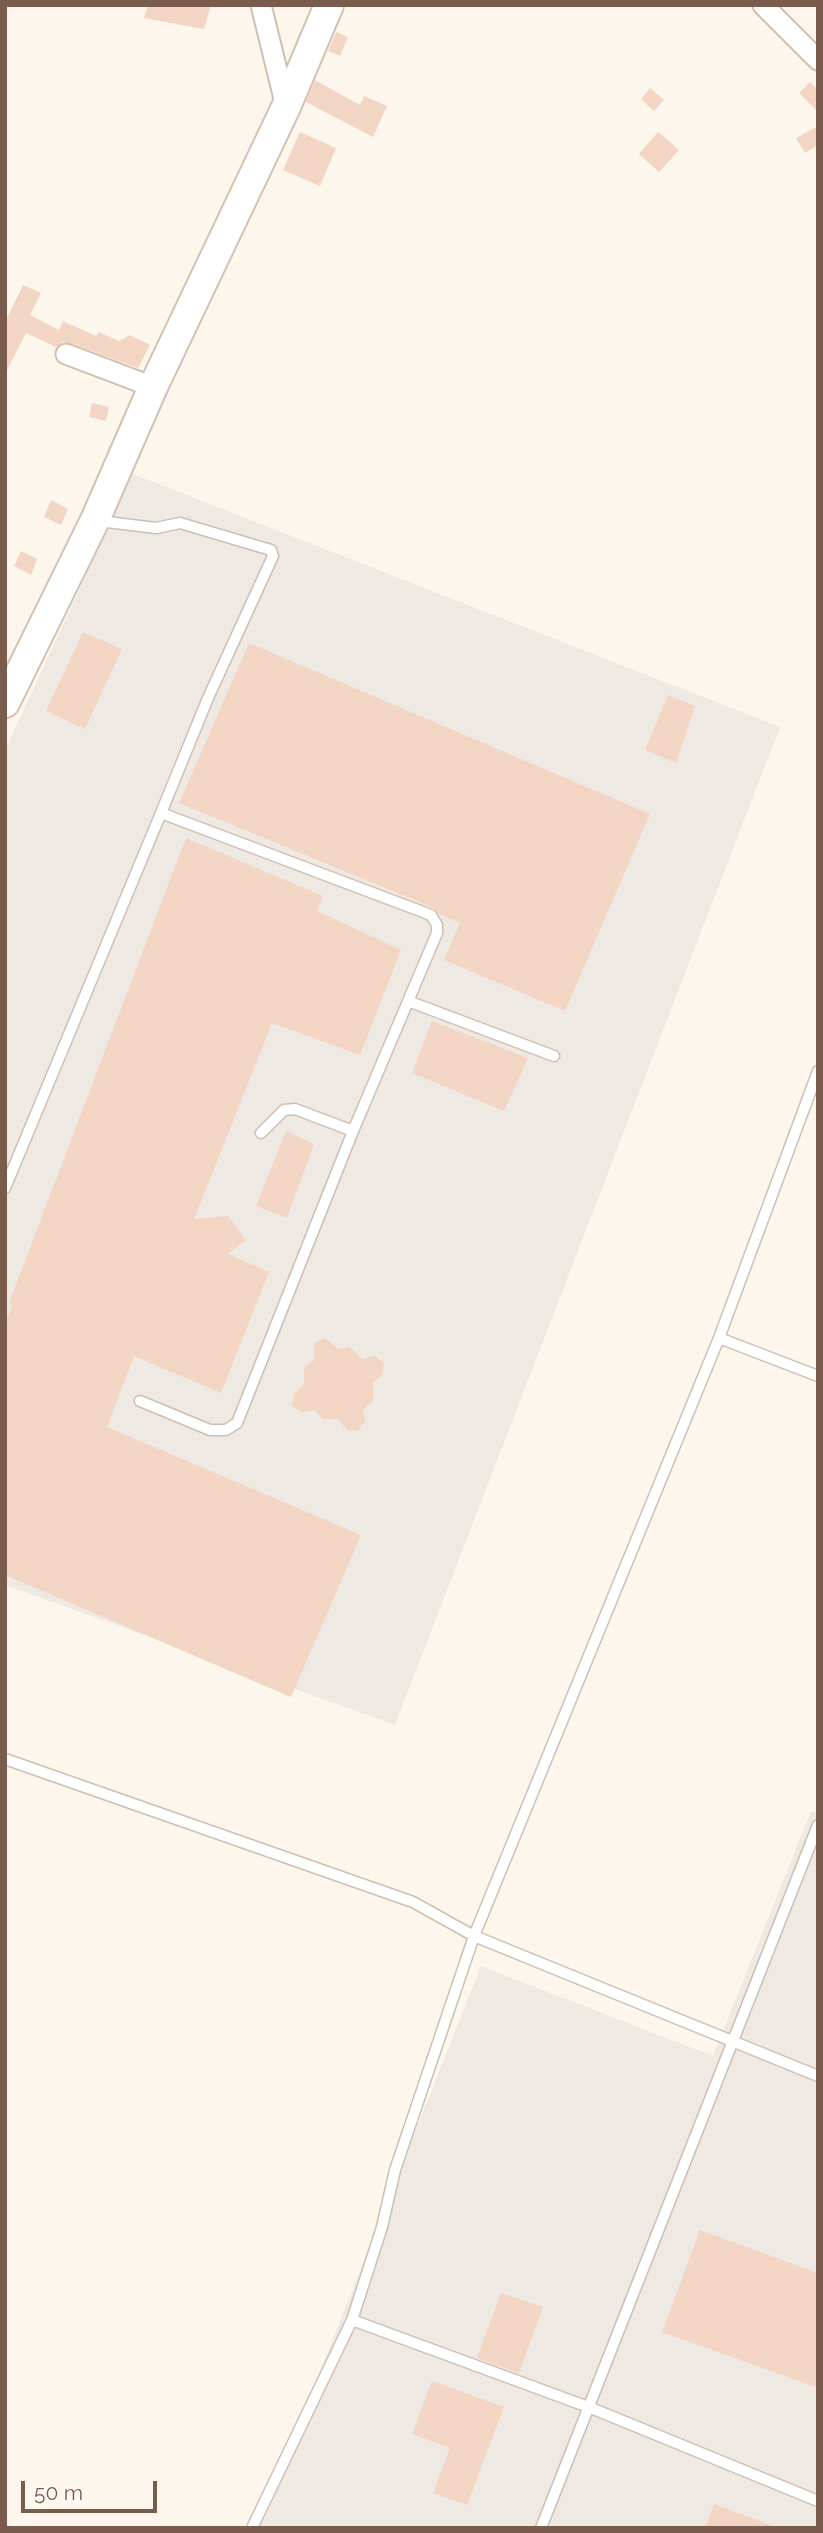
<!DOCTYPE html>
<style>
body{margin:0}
#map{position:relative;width:823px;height:2533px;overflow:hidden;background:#fdf6ec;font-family:Raleway,sans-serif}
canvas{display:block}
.frame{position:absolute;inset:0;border:7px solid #7a5c4d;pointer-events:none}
.scale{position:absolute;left:21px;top:2481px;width:136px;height:32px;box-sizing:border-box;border:4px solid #7a5c4d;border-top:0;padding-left:9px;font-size:21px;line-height:24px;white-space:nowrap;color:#7a5c4d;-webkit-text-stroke:5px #fffaf3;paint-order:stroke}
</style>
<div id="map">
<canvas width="823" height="2533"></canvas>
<div class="frame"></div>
<div class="scale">50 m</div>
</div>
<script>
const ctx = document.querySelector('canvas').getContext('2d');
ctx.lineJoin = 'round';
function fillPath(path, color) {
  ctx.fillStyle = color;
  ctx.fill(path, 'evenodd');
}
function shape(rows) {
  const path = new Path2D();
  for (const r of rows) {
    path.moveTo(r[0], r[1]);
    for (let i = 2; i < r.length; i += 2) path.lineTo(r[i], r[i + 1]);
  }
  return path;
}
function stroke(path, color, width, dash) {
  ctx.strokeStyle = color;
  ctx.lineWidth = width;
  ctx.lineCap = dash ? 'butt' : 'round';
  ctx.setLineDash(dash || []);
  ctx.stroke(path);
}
fillPath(shape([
 [133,474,780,727,395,1725,5,1585,5,750],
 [811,1811,818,1813,818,2528,258,2528,481,1966,713,2056]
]), '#efe9e4');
fillPath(shape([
 [148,5,211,5,204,29,144,18],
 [336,32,348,37,340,56,328,51],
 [315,80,360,105,364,96,387,106,373,137,306,102],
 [810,82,818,90,818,112,799,93],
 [650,88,664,100,654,111,641,99],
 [818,126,818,145,805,153,796,138],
 [300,132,336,148,320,186,283,170],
 [658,132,679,150,659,172,639,154],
 [23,285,41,293,30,315,59,330,63,321,96,336,99,332,119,341,130,335,150,345,138,368,70,343,63,342,56,347,26,333,5,374,5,322],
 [92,403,109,407,106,421,89,417],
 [51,500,68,509,61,525,44,517],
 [21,551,37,559,31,575,14,566],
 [83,632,122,649,85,729,46,711],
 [249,643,650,814,565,1011,444,960,460,923,439,914,434,908,179,803],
 [668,695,695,706,676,763,645,750],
 [186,838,323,896,317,911,401,950,360,1055,272,1023,194,1219,228,1216,246,1240,228,1254,269,1272,221,1393,134,1356,107,1427,361,1535,291,1697,5,1575,5,1323,13,1305,9,1303],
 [432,1021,528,1058,504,1111,412,1073],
 [286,1131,314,1144,287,1218,256,1206],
 [325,1338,338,1349,350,1347,362,1359,375,1356,384,1363,383,1374,373,1383,373,1401,363,1410,365,1421,358,1431,347,1430,338,1419,322,1419,315,1410,302,1412,292,1406,294,1394,304,1385,304,1368,314,1360,314,1343],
 [700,2230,818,2273,818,2388,662,2332],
 [501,2293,543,2307,519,2373,477,2358],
 [432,2381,504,2407,467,2505,433,2493,450,2448,412,2434],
 [714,2504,773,2526,773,2528,705,2528]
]), '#f3d5c3');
const lane = shape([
 [99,521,156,528,180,523,271,550,273,556,208,698,161,813],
 [408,1001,554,1056],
 [261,1133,284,1110,295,1109,353,1131],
 [5,1188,161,813,431,915,437,925,437,933,353,1131,237,1423,226,1430,210,1430,140,1401],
 [719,1338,818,1376],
 [5,1759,413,1902,474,1936,818,2076],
 [352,2320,591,2408,818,2501],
 [252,2528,352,2320,382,2227,395,2170,474,1936,719,1338,818,1071],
 [541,2528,818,1825]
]);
const street = shape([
 [261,5,286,107],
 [763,5,818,60],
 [66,354,153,387]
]);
const secondary = shape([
 [5,703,95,520,153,387,286,107,329,5]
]);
stroke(lane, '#d1beb0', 13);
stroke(street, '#d1beb0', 23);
stroke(secondary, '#d6c0b0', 32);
stroke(lane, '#fff', 10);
stroke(street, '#fff', 19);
stroke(secondary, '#fff', 28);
</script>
